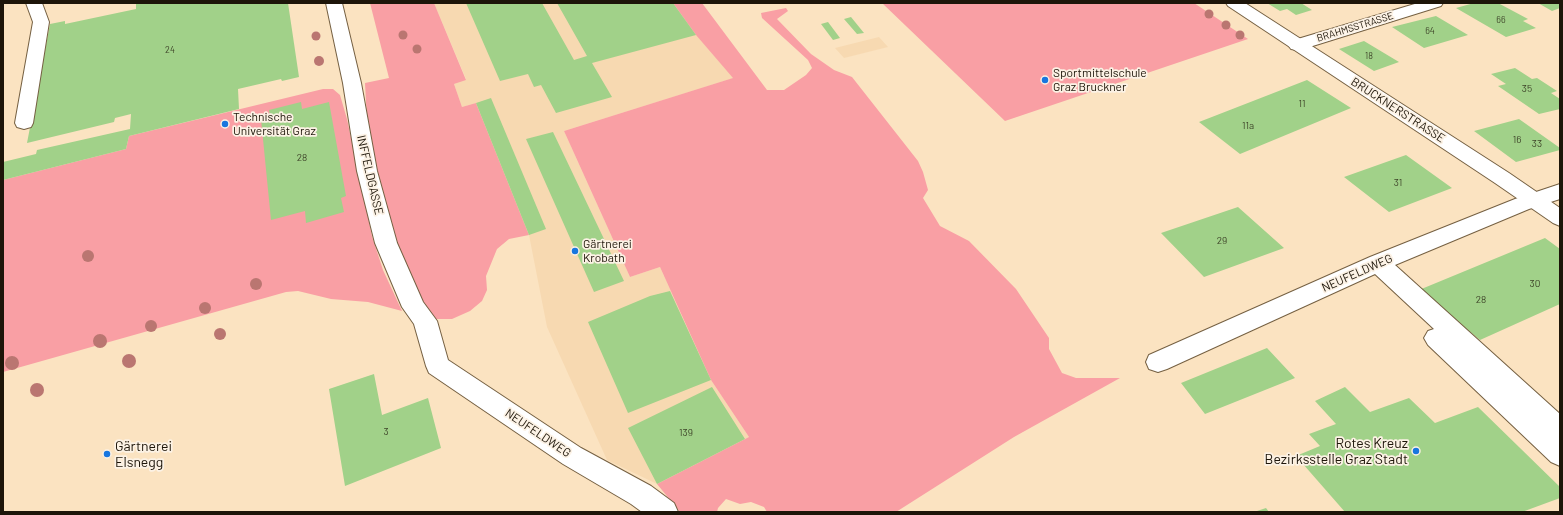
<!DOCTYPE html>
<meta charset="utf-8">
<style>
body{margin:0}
#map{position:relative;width:1563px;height:515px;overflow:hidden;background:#fbe3c1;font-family:Barlow,sans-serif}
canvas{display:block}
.frame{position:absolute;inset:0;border:4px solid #1d1509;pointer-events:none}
</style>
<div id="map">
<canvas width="1563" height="515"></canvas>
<div class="frame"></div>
</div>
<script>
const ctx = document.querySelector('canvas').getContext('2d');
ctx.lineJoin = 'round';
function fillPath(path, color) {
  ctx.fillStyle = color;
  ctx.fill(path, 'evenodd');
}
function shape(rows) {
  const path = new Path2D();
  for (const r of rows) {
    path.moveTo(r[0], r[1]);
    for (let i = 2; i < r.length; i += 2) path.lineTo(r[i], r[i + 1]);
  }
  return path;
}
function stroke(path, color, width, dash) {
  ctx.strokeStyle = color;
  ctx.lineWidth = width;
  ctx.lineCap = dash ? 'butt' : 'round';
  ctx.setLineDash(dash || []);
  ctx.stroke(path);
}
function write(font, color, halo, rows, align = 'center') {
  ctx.font = font + ' Barlow,sans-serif';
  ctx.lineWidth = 3.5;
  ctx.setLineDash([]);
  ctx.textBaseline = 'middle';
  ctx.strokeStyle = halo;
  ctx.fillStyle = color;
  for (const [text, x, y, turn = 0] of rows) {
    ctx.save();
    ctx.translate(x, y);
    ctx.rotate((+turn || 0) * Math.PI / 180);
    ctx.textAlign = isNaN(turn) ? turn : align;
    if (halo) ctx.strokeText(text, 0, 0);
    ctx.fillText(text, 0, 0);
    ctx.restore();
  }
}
fillPath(shape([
 [434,3,673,3,697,35,734,78,564,131,630,277,660,267,711,380,749,437,657,484,607,460,547,327,529,235,476,103,462,107,454,84,466,79],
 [879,37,888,47,844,58,835,48]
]), '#f7d9b1');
fillPath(shape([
 [370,3,434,3,466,80,454,84,462,107,476,103,529,235,509,239,497,249,486,276,487,290,482,301,470,311,452,319,436,319,428,315,418,295,394,234,378,183,367,121,365,83,389,78],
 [673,3,702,3,767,90,784,90,806,75,812,68,808,60,762,18,761,13,786,8,788,11,777,19,811,54,834,70,852,77,918,161,923,172,928,190,923,198,940,226,969,241,1016,289,1049,338,1049,349,1062,373,1076,378,1120,378,1014,437,896,512,767,512,764,507,751,502,740,504,726,499,718,508,717,512,680,512,657,484,749,437,711,380,660,267,630,277,564,131,733,78,696,35],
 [882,3,1194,3,1248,39,1005,121],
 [323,89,333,89,340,95,347,119,372,236,383,270,402,311,368,302,331,299,298,291,286,292,3,372,3,180,126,149,129,136]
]), '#f99fa4');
fillPath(shape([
 [136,3,288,3,299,77,282,81,281,79,238,89,239,109,129,136,126,149,3,180,3,162,36,154,37,150,130,129,131,114,115,118,114,122,27,143,50,24,65,21,65,24,136,9],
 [466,3,542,3,574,60,587,56,557,3,673,3,696,35,592,63,612,97,556,113,541,85,534,87,528,74,500,81],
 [1267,3,1301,3,1312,10,1296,15,1287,9,1280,11],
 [1474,3,1498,3,1528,19,1523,21,1536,28,1506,37,1456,8],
 [1538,3,1560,3,1560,8,1552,11],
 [1436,16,1468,35,1424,48,1392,27],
 [851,17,864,33,857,34,844,19],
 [828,22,840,38,833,40,821,24],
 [1364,41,1399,62,1374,71,1339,49],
 [1515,68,1532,79,1537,78,1557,91,1551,93,1560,99,1560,109,1539,114,1498,86,1506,84,1491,74],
 [1307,80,1351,108,1240,154,1199,122],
 [491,98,546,229,529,235,476,103],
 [301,102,302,109,329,102,346,196,341,198,344,212,306,223,305,211,271,220,261,119,270,117,269,110],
 [1519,119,1560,148,1560,150,1516,162,1474,131],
 [553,132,624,281,594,292,526,139],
 [1406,155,1452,188,1389,212,1344,177],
 [1238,207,1284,248,1204,277,1161,233],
 [1545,238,1560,249,1560,304,1480,340,1419,290],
 [670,291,711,380,628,413,588,322,650,296],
 [1267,348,1295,378,1205,414,1181,383],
 [374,374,382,415,428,398,441,448,345,486,329,389],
 [712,387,745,439,657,484,628,428],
 [1345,387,1370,412,1409,398,1435,423,1478,407,1560,487,1560,498,1522,512,1345,512,1296,456,1320,446,1309,434,1336,424,1315,401],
 [1266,508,1269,512,1254,512]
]), '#a1d189');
const minor = shape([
 [26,3,42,3,49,22,33,123,31,127,24,129,17,127,15,123,33,22,26,3],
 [326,3,342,3,361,83,377,171,397,243,423,302,437,321,448,360,581,448,651,486,674,503,678,512,642,512,631,504,563,464,429,373,426,366,414,324,402,307,375,243,357,171,343,83,326,3],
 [1418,3,1443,3,1441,6,1303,49,1297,50,1291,49,1288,45,1291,41,1418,3],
 [1560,184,1560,199,1529,209,1395,265,1560,414,1560,466,1551,462,1428,345,1424,338,1428,331,1434,329,1375,274,1167,369,1158,372,1149,369,1146,362,1149,355,1370,257,1515,199,1560,184]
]);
const major = shape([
 [1226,3,1245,3,1509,173,1560,208,1560,226,1553,223,1495,183,1228,6,1226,3]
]);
stroke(minor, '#756042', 2);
stroke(major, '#756042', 2);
fillPath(minor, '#fff');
fillPath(major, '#fff');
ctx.fillStyle = '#ba7671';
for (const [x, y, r] of [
 [1209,14,4.5],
 [1226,25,4.5],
 [403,35,4.5],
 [1240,35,4.5],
 [316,36,4.5],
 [417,49,4.5],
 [319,61,5],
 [88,256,6],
 [256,284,6],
 [205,308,6],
 [151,326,6],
 [220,334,6],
 [100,341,7],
 [129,361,7],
 [12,363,7],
 [37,390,7]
]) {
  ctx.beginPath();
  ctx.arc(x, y, r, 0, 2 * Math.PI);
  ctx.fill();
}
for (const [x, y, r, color] of [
 [1045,80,4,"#1876df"],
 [225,124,4,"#1876df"],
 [575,251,4,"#1876df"],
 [1416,451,4,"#1876df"],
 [107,454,4,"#1876df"]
]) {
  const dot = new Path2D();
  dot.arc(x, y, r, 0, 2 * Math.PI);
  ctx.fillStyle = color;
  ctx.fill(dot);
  stroke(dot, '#fcf2e5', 1.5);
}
write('9px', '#3e4429', null, [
 ["66",1501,20],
 ["64",1430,31],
 ["24",170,50],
 ["18",1369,56]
]);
write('10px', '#1d1509', '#fcf2e5', [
 ["BRAHMSSTRASSE",1355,27,-17]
]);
write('10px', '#3e4429', null, [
 ["35",1527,89],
 ["11",1302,104],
 ["11a",1248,126],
 ["16",1517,140],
 ["33",1537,144],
 ["28",302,158],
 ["31",1398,183],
 ["29",1222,241],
 ["30",1535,284],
 ["28",1481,300],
 ["3",386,432],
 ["139",686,433]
]);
write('12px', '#1d1509', '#fcf2e5', [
 ["Sportmittelschule",1053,73],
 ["Graz Bruckner",1053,87],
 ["Technische",233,117],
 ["Universität Graz",233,131],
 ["Gärtnerei",583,244],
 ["Krobath",583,258]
], 'left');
write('12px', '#1d1509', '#fcf2e5', [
 ["BRUCKNERSTRASSE",1398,110,33],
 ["INFFELDGASSE",370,175,77],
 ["NEUFELDWEG",1357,273,-24],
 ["NEUFELDWEG",538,433,34]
]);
write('14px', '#1d1509', '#fcf2e5', [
 ["Rotes Kreuz",1408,443],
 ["Bezirksstelle Graz Stadt",1408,459],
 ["Gärtnerei",115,446,"left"],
 ["Elsnegg",115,462,"left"]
], 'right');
</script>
